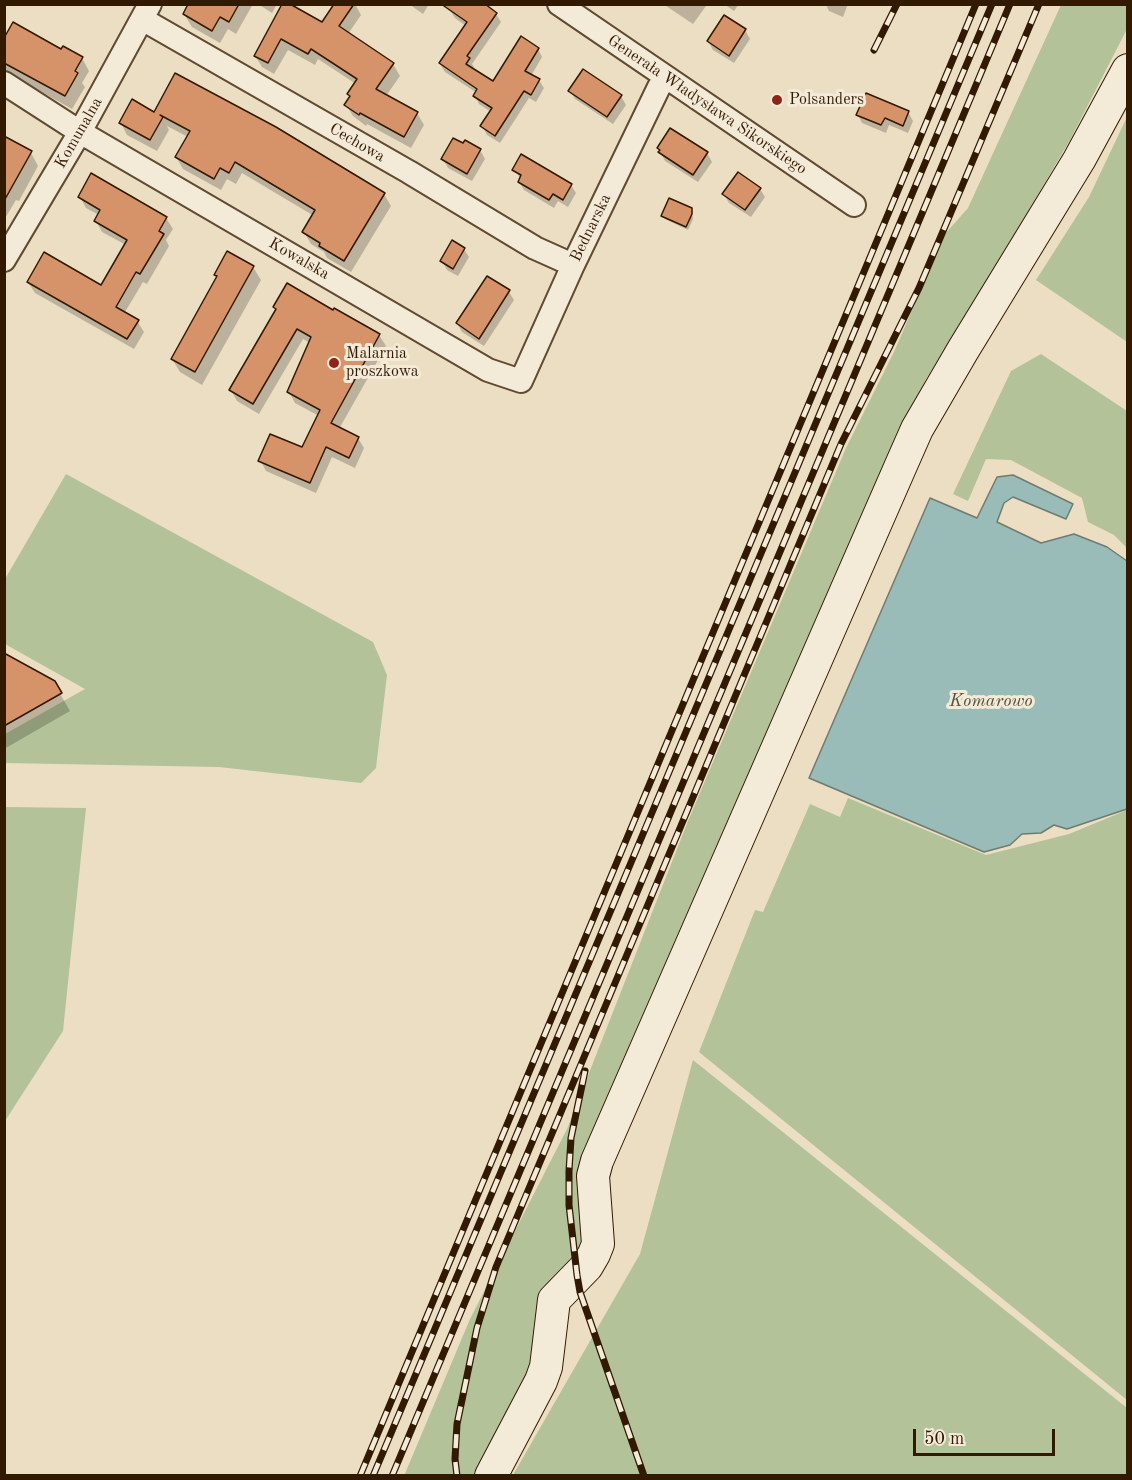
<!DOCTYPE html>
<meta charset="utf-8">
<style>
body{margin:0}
#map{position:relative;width:1132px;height:1480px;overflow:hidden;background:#ecdec3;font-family:"Old Standard TT",serif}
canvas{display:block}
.frame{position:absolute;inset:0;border:6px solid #321902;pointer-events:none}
.scale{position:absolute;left:913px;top:1429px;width:142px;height:27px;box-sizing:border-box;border:3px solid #321902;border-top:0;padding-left:8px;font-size:18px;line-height:21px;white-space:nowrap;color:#321902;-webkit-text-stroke:4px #f3ead8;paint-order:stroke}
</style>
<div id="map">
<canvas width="1132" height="1480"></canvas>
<div class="frame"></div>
<div class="scale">50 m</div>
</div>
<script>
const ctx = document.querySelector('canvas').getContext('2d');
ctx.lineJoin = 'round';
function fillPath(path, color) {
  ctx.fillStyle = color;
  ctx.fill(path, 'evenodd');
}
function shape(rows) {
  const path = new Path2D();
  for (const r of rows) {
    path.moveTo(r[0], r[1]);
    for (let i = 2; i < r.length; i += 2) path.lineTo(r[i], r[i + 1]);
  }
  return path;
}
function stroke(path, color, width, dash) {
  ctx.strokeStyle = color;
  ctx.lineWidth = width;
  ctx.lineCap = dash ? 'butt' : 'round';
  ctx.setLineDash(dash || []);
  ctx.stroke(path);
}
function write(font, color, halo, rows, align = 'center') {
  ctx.font = font + ' "Old Standard TT",serif';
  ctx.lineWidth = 6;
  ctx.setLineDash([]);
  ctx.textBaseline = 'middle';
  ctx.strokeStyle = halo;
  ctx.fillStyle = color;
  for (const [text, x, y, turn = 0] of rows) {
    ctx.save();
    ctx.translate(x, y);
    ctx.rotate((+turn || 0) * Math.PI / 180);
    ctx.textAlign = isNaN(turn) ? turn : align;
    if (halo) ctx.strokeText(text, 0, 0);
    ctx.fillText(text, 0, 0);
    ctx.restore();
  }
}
fillPath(shape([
 [1061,5,1127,5,1127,29,1070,140,989,278,926,379,888,462,586,1167,588,1241,535,1364,480,1475,404,1476,470,1319,567,1129,688,821,846,448,894,352,945,234,968,208],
 [1127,117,1128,342,1127,342,1036,280,1089,197],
 [1041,354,1127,411,1127,548,1114,535,1088,522,1082,498,1011,460,986,459,968,501,953,494,1011,371],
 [66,474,373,642,387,675,376,768,361,783,219,767,5,763,5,734,85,689,5,644,5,579],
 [848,798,986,855,1069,834,1127,810,1127,1400,699,1052,755,910,763,912,810,804,840,817],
 [5,807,86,808,63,1031,5,1121],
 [693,1060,1127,1408,1127,1475,513,1475,640,1254]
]), '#b3c298');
const water = shape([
 [1013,475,1073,504,1066,519,1013,497,1004,503,997,522,1041,543,1074,534,1107,547,1127,561,1127,809,1067,829,1054,825,1041,833,1022,834,1010,845,984,852,809,778,930,498,977,518,997,477,1013,475]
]);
fillPath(water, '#99bcb8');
stroke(water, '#707b6f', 1.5);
fillPath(shape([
 [190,4,253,4,236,34,228,29,220,43,192,27,184,14],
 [258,4,277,4,272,13],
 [284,4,323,24,336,4,355,4,361,15,348,34,393,64,400,76,386,96,417,113,424,125,411,148,367,124,366,126,353,116,346,105,351,98,349,94,356,84,318,59,315,65,288,50,274,74,262,67,255,56],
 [409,4,429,4,423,14],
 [663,4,705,4,706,6,693,24],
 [724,4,739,4,734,11],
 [828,4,848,4,843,17,829,11,827,7],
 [450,10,496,14,501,22,472,64,474,67,472,69,493,83,538,49,542,57,531,76,539,80,544,88,536,102,529,98,500,143,487,135,482,126,491,112,479,104,475,96,477,93,445,72,440,64,466,26,455,18],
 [745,30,750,39,734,63,713,50,708,41],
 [4,41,62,51,82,58,89,71,82,83,85,87,72,109,4,71],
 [175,75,384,194,391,206,351,272,327,258,324,252,311,244,304,232,314,216,242,173,236,184,227,179,221,190,183,169,176,157,188,137,167,126,169,130,157,151,127,135,121,123,154,114],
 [570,91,621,96,626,105,613,124,575,99],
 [908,112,913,121,908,133,889,125,886,133,862,123,858,115],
 [4,148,31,153,38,166,19,201,16,200,4,220],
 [658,148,707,153,712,162,698,182,665,161],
 [480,150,485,159,472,181,448,168,443,159],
 [514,170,571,185,576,193,568,207,558,201,554,208,524,190,519,182,521,179],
 [760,189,765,197,751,217,729,203,724,194],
 [80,197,166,218,173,229,166,240,169,246,147,284,143,282,125,312,137,321,144,332,134,349,35,293,28,282,102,287,126,245,102,232,96,221,99,215,86,208],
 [691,209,693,219,688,230,665,219,663,216],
 [464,249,469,257,458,276,447,270,442,261],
 [253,267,261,280,202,385,180,372,172,359,218,278,216,275],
 [509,292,514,300,484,346,462,332,457,323],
 [274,307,334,313,335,310,379,335,386,346,339,429,358,438,364,448,355,468,332,457,316,493,266,471,260,460,302,449,319,416,295,403,289,392,310,343,303,339,259,414,237,401,231,390,277,311],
 [4,656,54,683,70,711,4,749]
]), '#0003');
const building = shape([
 [188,4,239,4,229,22,220,17,212,31,183,14,188,4],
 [282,4,290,4,322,22,334,4,354,4,339,26,394,63,376,89,418,112,404,137,360,113,359,115,344,105,350,96,347,94,357,79,311,49,308,54,281,39,268,63,254,56,282,4],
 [441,4,485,4,497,13,467,56,470,58,466,64,493,81,521,36,539,48,525,71,540,79,531,95,524,91,495,136,480,126,492,108,473,96,477,89,439,63,467,22,441,4],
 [724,15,746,29,729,56,707,41,724,15],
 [13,22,61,49,63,46,83,57,75,71,78,73,65,96,4,63,4,38,13,22],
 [583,69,622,95,607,117,568,91,583,69],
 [175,73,276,127,385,193,344,261,319,246,320,243,302,232,315,210,235,162,229,173,220,168,214,179,175,157,190,131,160,115,163,117,150,140,119,123,132,99,154,112,175,73],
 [866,93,909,111,903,126,885,118,881,125,856,115,866,93],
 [670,128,708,152,693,175,658,152,660,150,657,148,670,128],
 [4,136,32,151,4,201,4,136],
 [453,138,463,143,465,140,481,149,467,174,441,159,453,138],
 [521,154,572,184,563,200,553,194,549,200,518,182,521,175,512,170,521,154],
 [738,172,761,188,745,210,722,194,738,172],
 [91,173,167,217,159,231,164,234,140,274,136,272,116,307,139,320,127,339,27,282,44,252,101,285,127,240,94,221,100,210,78,197,91,173],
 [669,198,692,208,692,214,686,227,661,216,669,198],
 [452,240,465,248,453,269,440,261,452,240],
 [227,251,254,266,195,372,171,359,217,276,214,275,227,251],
 [487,276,510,290,479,339,456,323,487,276],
 [287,283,333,310,334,308,380,334,331,423,359,437,349,458,326,447,310,483,258,461,270,434,302,447,320,410,287,392,311,337,297,329,253,404,229,390,276,309,273,307,287,283],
 [4,653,55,681,62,693,4,726,4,653]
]);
fillPath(building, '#d69369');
stroke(building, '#321902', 1.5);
const street = shape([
 [559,4,854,205],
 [142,19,409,172,535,248,573,265],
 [4,83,80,132,488,370,521,381,573,265,659,87,667,78],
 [4,260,80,132,150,4]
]);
const secondary = shape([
 [491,1476,541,1381,546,1367,554,1300,587,1266,594,1254,598,1244,593,1176,597,1161,902,463,917,429,963,350,1079,160,1128,70]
]);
stroke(street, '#604a32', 26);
stroke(secondary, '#321902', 34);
stroke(street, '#f3ead8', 22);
stroke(secondary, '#f3ead8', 32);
const rail = shape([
 [874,50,897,4],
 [585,1071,571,1138,569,1171,569,1205,577,1275,580,1292,644,1476],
 [360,1476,976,4],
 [373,1476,992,4],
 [392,1476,1010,4],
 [457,1476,455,1459,457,1424,477,1328,496,1267,841,444,919,288,1039,4]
]);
stroke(rail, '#321902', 7);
stroke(rail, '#f3ead8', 4.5, [14]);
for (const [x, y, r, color] of [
 [777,100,6,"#8f2418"],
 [334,363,6,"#8f2418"]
]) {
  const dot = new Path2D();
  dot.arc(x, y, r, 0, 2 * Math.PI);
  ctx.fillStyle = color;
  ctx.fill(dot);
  stroke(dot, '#f3ead8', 2);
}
write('16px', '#321902', '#f3ead8', [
 ["Polsanders",789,100],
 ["Malarnia",346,354],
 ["proszkowa",346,372]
], 'left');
write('16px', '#321902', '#f3ead8', [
 ["Generała Władysława Sikorskiego",707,105,34],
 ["Komunalna",79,133,-60],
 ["Cechowa",357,143,30],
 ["Bednarska",591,228,-64],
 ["Kowalska",299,259,30]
]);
write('italic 18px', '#565242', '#f3ead8', [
 ["Komarowo",991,701]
]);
</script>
